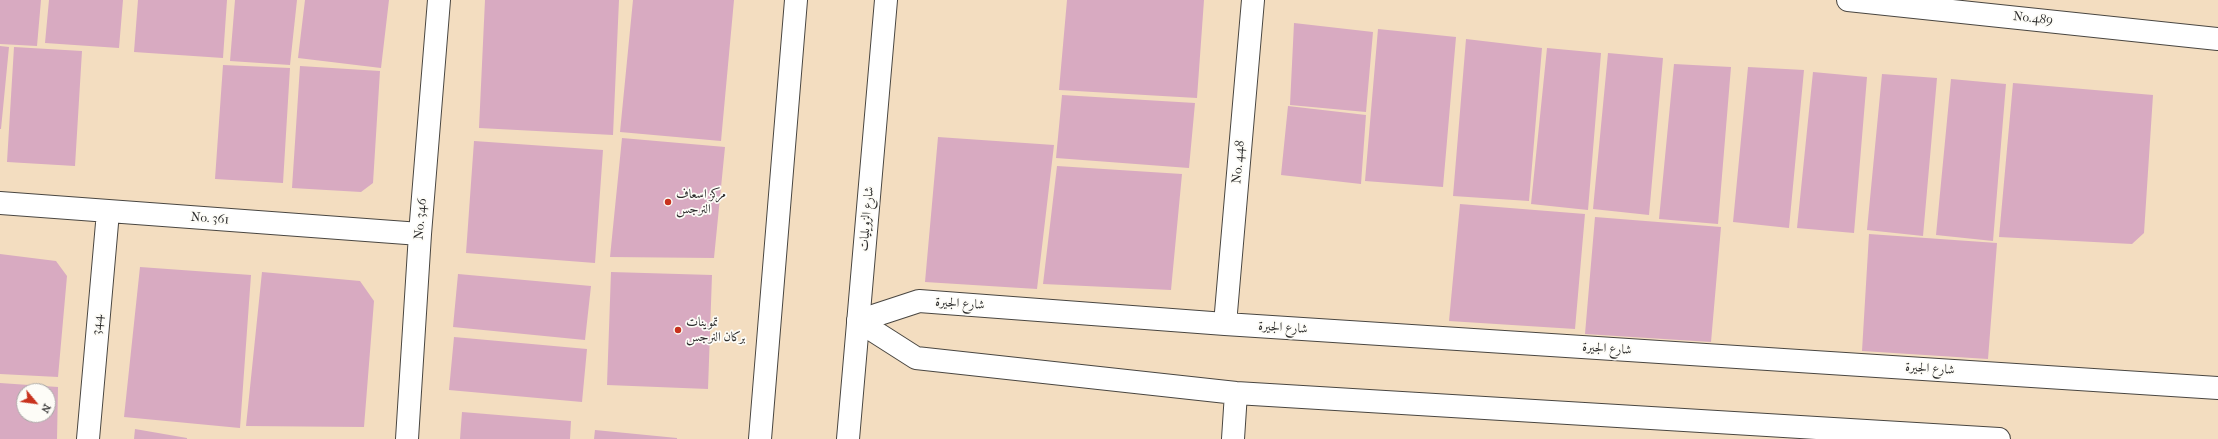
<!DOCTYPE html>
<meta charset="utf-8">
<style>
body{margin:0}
#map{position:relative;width:2218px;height:439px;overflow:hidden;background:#f3ddc0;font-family:"IM FELL French Canon",serif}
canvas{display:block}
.north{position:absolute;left:16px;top:383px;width:40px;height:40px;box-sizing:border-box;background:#fdfcf7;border:1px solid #a9a8a5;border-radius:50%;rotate:119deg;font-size:11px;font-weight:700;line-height:16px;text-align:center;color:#2b2b2b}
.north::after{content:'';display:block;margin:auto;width:14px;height:18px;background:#c8321e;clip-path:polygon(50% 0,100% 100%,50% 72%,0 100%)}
</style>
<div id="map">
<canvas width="2218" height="439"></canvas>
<div class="north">N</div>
</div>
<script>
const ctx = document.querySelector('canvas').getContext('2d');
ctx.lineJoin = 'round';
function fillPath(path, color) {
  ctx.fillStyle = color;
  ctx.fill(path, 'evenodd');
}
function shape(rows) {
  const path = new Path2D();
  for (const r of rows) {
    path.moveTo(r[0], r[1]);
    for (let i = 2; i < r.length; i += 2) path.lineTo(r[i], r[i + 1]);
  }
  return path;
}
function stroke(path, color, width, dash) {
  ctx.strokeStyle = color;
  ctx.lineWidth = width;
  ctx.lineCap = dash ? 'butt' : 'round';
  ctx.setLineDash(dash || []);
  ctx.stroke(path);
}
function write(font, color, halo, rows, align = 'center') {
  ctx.font = font + ' "IM FELL French Canon",Amiri,serif';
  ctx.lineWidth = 3.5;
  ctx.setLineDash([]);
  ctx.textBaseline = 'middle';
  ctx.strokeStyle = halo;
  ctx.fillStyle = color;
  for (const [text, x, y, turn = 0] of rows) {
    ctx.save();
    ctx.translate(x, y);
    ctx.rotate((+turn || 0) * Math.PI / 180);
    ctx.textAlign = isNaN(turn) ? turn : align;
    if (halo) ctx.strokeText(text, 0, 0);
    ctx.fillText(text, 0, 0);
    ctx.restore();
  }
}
fillPath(shape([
 [0,0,41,0,37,46,0,44],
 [49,0,123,0,119,48,45,43],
 [138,0,227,0,223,58,134,52],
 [235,0,297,0,290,65,230,61],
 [305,0,389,0,381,68,298,58],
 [485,0,619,0,613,135,479,128],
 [633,0,734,0,721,141,620,132],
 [1067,0,1204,0,1197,98,1059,90],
 [1294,23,1373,32,1366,112,1290,105],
 [1378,29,1456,37,1443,187,1365,181],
 [1466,39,1542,48,1529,201,1453,196],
 [0,46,9,47,1,129,0,129],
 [14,47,82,51,75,166,7,162],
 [1547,48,1601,53,1588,210,1531,204],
 [1608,53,1663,58,1649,215,1593,209],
 [1674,64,1731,67,1718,224,1659,219],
 [223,65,290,68,283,183,215,179],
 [300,66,380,71,373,183,361,192,292,188],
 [1748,67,1804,70,1789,228,1733,222],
 [1813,72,1867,77,1854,233,1797,228],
 [1882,74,1937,78,1923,236,1867,230],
 [1951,79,2006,84,1993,241,1936,235],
 [2013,83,2153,95,2144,233,2132,244,1999,237],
 [1062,95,1195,103,1189,168,1056,158],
 [1288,106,1366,115,1361,184,1281,175],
 [938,137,1054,145,1037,289,925,282],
 [622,138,725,147,714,258,610,257],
 [474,141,603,150,595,263,466,253],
 [1057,166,1182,174,1171,290,1043,284],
 [1460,204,1585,214,1575,329,1449,321],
 [1595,217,1721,227,1711,342,1585,334],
 [1869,234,1997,243,1988,359,1862,351],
 [0,254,56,261,67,276,58,377,0,374],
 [140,267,251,275,240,428,124,417],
 [262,272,360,281,374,301,364,427,246,426],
 [611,272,712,275,708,389,607,385],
 [458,274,591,286,585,340,453,327],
 [454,337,587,349,582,402,449,390],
 [0,383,58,387,57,439,0,439],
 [24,391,48,391,48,415,24,415],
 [462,412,571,421,570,439,460,439],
 [135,429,187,438,187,439,134,439],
 [595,430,677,438,677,439,594,439]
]), '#d8aac1');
const minor = shape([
 [1848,0,2218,39],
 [0,203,420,234],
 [858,321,919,301,1225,324,2218,388],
 [858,321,916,358,1236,393,1999,439],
 [1225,324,1253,0],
 [88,439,108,212],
 [407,439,420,234,439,0],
 [1233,439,1236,393]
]);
const tertiary = shape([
 [760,439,796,0],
 [848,439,886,0]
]);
stroke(minor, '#494641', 24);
stroke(tertiary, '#494641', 24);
stroke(minor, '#fff', 22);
stroke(tertiary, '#fff', 22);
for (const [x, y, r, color] of [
 [668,202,4,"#c8321e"],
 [678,330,4,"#c8321e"]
]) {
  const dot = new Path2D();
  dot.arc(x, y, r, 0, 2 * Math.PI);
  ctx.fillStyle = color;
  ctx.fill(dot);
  stroke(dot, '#fdfcf7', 1.5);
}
write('13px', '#2b2b2b', '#fdfcf7', [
 ["No.489",2033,19,6],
 ["No. 448",1239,162,-85],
 ["No. 361",210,219,4],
 ["No. 346",421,219,-85],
 ["شارع الزويليات",867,219,-85],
 ["شارع الجيرة",960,304,4],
 ["344",98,325,-85],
 ["شارع الجيرة",1283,328,4],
 ["شارع الجيرة",1607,349,4],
 ["شارع الجيرة",1930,369,4]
]);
write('13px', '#2b2b2b', '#fdfcf7', [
 ["مركز اسعاف",676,195],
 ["النرجس",676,210],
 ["تموينات",686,323],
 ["بركان النرجس",686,338]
], 'left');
</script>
